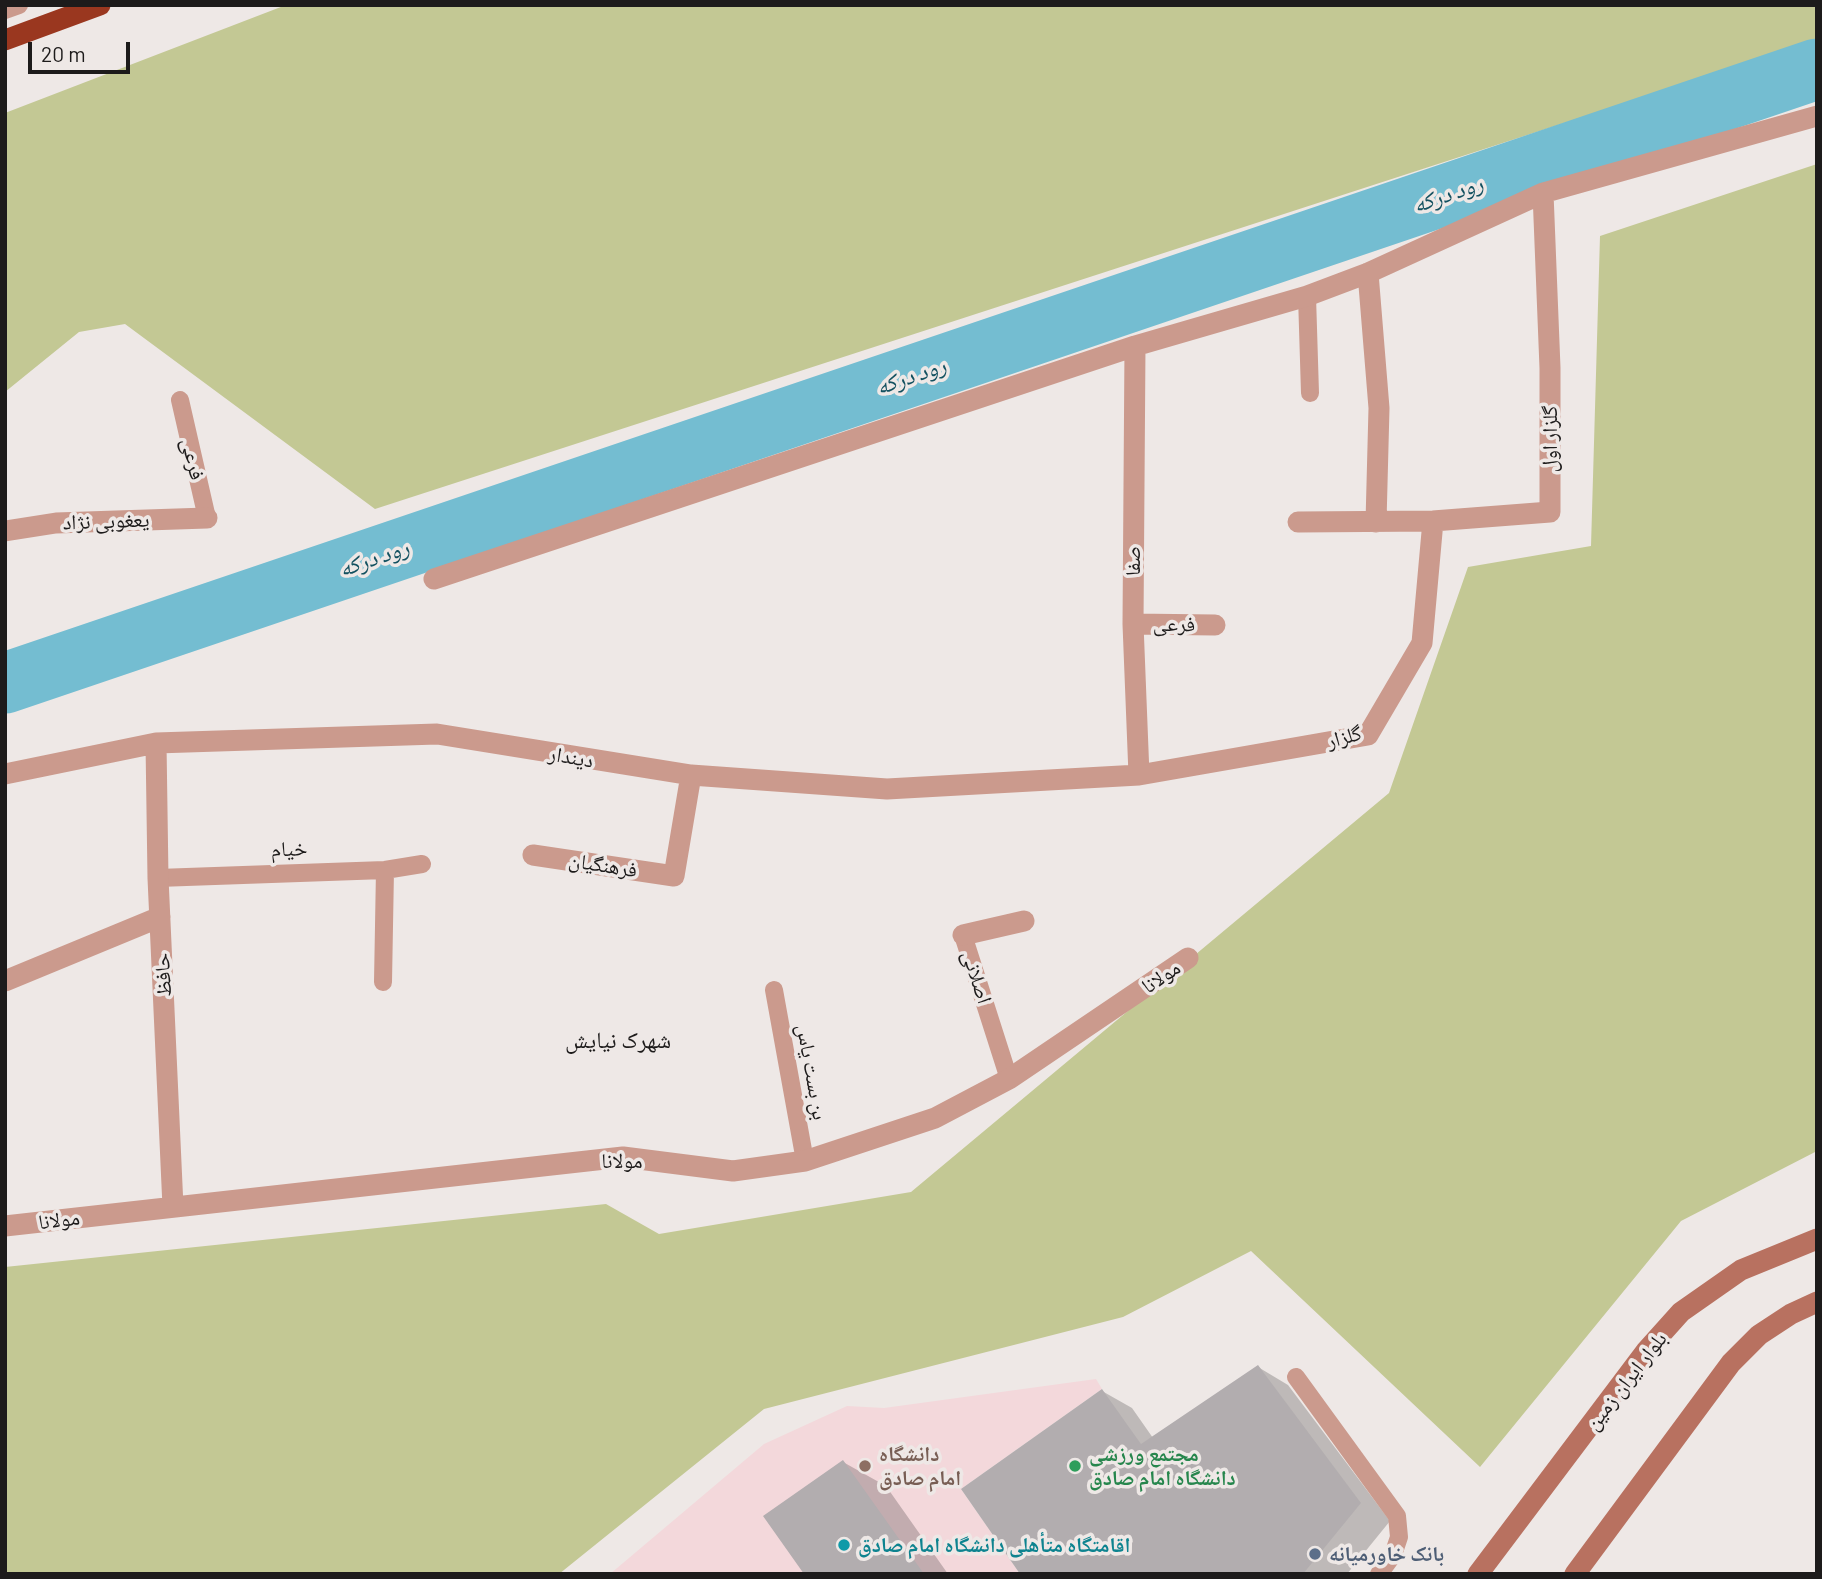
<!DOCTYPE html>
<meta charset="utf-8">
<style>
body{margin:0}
#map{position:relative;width:1822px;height:1579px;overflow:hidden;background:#eee8e6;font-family:Barlow,sans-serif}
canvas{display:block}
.frame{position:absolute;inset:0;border:7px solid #1d1b1b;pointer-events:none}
.scale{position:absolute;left:28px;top:42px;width:102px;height:32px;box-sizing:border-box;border:4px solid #1d1b1b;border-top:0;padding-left:9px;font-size:21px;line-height:24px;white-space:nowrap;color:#1d1b1b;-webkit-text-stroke:5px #eee8e6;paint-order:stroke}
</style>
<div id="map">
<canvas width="1822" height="1579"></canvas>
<div class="frame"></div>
<div class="scale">20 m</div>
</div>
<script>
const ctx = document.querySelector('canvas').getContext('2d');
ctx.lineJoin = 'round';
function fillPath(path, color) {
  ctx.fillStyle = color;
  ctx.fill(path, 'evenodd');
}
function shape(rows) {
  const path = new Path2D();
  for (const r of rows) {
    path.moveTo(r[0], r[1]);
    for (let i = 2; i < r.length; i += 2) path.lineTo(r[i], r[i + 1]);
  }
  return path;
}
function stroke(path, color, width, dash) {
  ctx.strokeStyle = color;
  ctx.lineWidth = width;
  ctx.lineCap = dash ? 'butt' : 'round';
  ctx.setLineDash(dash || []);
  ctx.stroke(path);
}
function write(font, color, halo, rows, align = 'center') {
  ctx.font = font + ' Barlow,"Noto Naskh Arabic",sans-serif';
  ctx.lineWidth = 7;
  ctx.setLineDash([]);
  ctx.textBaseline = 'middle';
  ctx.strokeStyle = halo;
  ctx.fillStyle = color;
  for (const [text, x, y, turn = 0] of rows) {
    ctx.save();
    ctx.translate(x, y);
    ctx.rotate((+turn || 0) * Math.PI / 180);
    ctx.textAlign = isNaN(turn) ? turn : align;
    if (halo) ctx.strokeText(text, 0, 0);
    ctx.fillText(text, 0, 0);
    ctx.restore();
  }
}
fillPath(shape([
 [1096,1379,1102,1389,961,1489,1020,1574,610,1574,764,1444,847,1406,884,1408]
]), '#f3d8db');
fillPath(shape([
 [286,5,1817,5,1817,41,375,509,125,324,79,332,5,392,5,113],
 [1817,164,1817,1151,1681,1221,1480,1467,1251,1251,1123,1317,764,1409,559,1574,5,1574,5,1267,606,1204,659,1234,911,1192,1389,793,1468,567,1591,546,1600,236]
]), '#c3c894');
fillPath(shape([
 [1258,1367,1288,1385,1390,1521,1347,1574,1022,1574,1102,1391,1132,1408,1153,1438],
 [843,1462,886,1486,948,1574,806,1574]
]), '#0003');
stroke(shape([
 [5,683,1817,69]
]), '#74bdd1', 61);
fillPath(shape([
 [1258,1365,1361,1503,1303,1574,1020,1574,961,1489,1102,1389,1141,1444],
 [843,1460,924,1574,804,1574,763,1516]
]), '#b2adaf');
stroke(shape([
 [5,10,19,5],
 [1307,296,1310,393],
 [180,400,207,518],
 [158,878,385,870,422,864],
 [963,935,1009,1079],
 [383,982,385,870],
 [774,990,805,1161],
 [1296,1377,1397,1516,1399,1537,1393,1555,1379,1574]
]), '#cb9a8d', 18);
stroke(shape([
 [1368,273,1379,408,1376,522],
 [1135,346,1133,624,1139,775],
 [1298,522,1433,521,1550,512,1550,368,1543,193],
 [5,531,56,523,207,518],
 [434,579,1135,346,1307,296,1368,273,1543,193,1817,116],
 [1133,624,1215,625],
 [156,743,158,878,173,1207],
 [5,774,156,743,437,734,691,775,887,789,1139,775,1368,735,1422,643,1433,521],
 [533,855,674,876,691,775],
 [963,935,1024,921],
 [5,981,160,917],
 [5,1226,623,1157,733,1171,805,1161,935,1118,1009,1079,1188,958]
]), '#cb9a8d', 21);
stroke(shape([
 [1478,1574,1646,1351,1681,1312,1741,1270,1817,1239],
 [1575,1574,1731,1363,1759,1335,1791,1314,1817,1302]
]), '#b87160', 21);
stroke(shape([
 [5,40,100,5]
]), '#9a371f', 21);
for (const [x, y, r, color] of [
 [865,1466,7,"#8d6e63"],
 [1075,1466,7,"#2e9e5b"],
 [844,1545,7,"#0f9aa8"],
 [1315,1554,7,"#5c6f8a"]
]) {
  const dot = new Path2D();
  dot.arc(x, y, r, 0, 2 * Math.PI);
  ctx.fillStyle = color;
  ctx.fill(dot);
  stroke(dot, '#eee8e6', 2.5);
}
write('21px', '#1d1b1b', '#eee8e6', [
 ["گلزار اول",1550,439,-90],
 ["فرعی",193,459,77],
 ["یعغوبی نژاد",106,521,-2],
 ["صفا",1133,561,-90],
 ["فرعی",1174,624,1],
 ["گلزار",1344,737,-15],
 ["دیندار",571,757,10],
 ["خیام",289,849,-2],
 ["فرهنگیان",603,865,9],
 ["حافظ",163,975,-93],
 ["اصلانی",977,977,72],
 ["مولانا",1161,977,-34],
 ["بن بست یاس",812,1072,80],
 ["مولانا",622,1161],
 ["مولانا",59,1220,-7],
 ["بلوار ایران زمین",1626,1381,-52]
]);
write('bold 21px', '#785e54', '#eee8e6', [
 ["دانشگاه",879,1454],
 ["امام صادق",879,1478]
], 'left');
write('bold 21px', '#27864d', '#eee8e6', [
 ["مجتمع ورزشی",1089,1454],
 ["دانشگاه امام صادق",1089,1478]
], 'left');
write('bold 21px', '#0d838f', '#eee8e6', [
 ["اقامتگاه متأهلی دانشگاه امام صادق",858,1545]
], 'left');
write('bold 21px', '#4e5e75', '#eee8e6', [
 ["بانک خاورمیانه",1329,1554]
], 'left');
write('italic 23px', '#135160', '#eee8e6', [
 ["رود درکه",1448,194,-19],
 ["رود درکه",911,376,-19],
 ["رود درکه",374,558,-19]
]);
write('23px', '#1d1b1b', '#eee8e6', [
 ["شهرک نیایش",618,1040]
]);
</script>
